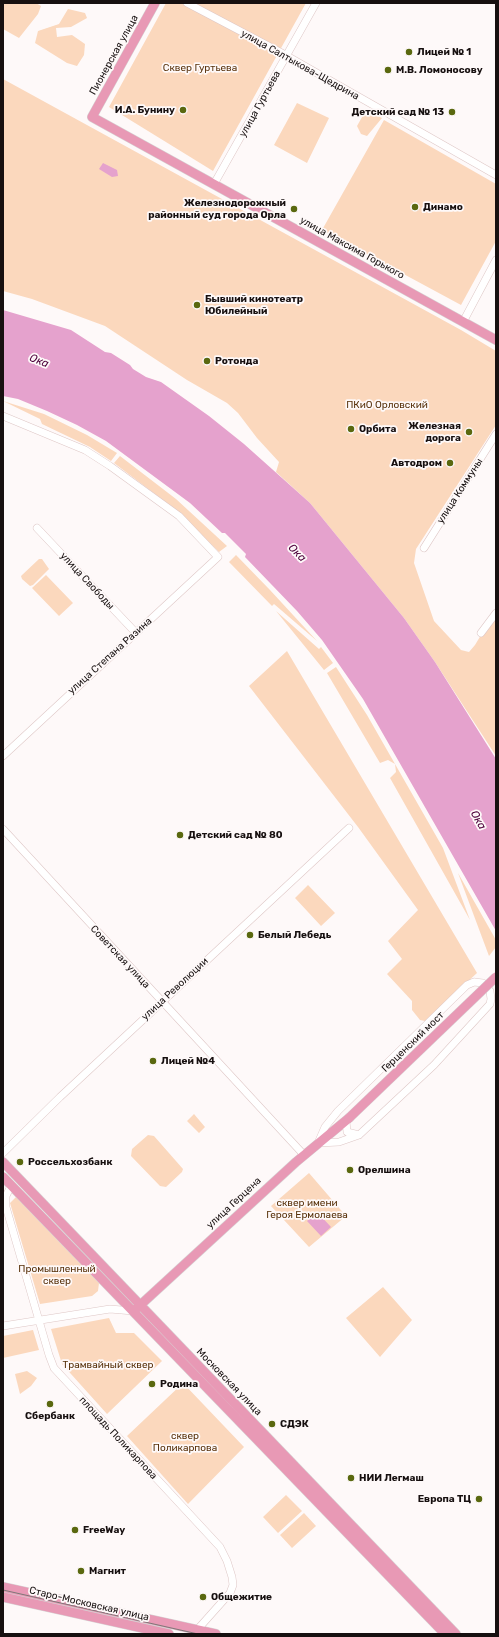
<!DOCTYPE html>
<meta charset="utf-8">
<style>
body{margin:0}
#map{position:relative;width:499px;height:1637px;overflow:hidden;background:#fef9f9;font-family:Rubik,sans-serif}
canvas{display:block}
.frame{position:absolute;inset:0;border:4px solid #171010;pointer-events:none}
</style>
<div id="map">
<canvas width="499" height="1637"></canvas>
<div class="frame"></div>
</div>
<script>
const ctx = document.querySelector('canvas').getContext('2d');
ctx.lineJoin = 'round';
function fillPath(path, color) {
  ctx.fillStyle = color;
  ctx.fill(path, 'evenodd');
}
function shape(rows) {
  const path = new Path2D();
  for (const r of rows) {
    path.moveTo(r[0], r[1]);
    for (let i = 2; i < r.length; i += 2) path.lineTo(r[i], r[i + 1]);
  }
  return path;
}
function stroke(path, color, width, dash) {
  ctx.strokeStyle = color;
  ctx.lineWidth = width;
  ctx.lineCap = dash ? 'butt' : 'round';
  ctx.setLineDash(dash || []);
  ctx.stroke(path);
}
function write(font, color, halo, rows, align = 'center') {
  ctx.font = font + ' Rubik,sans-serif';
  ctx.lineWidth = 3.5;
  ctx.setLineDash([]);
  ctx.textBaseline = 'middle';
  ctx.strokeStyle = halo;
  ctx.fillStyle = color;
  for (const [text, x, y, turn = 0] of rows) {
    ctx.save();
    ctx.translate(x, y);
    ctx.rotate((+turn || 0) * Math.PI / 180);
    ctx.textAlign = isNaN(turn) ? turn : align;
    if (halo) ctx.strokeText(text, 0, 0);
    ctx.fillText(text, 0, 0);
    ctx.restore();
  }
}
fillPath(shape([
 [3,3,36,3,41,6,38,14,19,38,3,29],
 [166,3,306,3,213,171,109,107],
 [68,9,85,13,87,18,71,27,56,28,57,37,72,35,85,44,84,55,77,66,67,63,35,43,38,31,59,24],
 [3,79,461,330,496,351,496,425,416,549,414,563,434,621,461,650,469,652,475,645,487,625,496,615,496,756,435,662,404,618,310,503,276,472,279,462,257,438,238,413,227,403,187,380,105,326,32,299,3,291],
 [297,103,329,118,307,163,274,145],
 [366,110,382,118,367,136,361,134,357,126],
 [384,120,496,184,496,241,461,305,322,230],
 [3,401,44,414,87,435,117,453,111,461,90,447,42,424,40,419],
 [120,456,176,499,227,546,219,552,172,507,114,463],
 [236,555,270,590,317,641,274,604,272,606,229,562],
 [39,559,42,559,49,569,33,585,30,586,22,579,21,576],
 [46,575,73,603,59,616,32,588],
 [276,611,319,649,321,647,333,663,324,670],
 [287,651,477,973,425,1021,420,1020,412,1010,412,1001,387,974,402,959,388,941,418,910,358,827,249,686],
 [336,667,367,715,443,848,470,920,390,778,396,772,395,764,388,760,380,763,327,673],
 [458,873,496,940,496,947,489,956],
 [308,885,335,913,321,926,295,898],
 [194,1114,205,1127,199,1133,187,1121],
 [148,1135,154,1136,183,1169,182,1172,166,1187,160,1186,131,1156,132,1149],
 [309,1173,346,1216,309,1247,271,1206],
 [16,1197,99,1283,98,1291,92,1296,40,1304,10,1203],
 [383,1287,412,1320,380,1357,346,1318],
 [109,1318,116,1333,134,1333,162,1361,107,1414,62,1364,51,1329],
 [33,1330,39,1350,3,1358,3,1336],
 [27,1371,37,1378,31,1386,20,1394,15,1374],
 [183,1383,244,1447,188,1504,127,1436],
 [286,1495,302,1511,278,1533,263,1517],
 [304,1513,316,1526,292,1548,280,1535]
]), '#fbd8bd');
fillPath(shape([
 [103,163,117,170,118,176,112,177,99,169],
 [3,310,71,330,105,352,111,353,130,365,133,369,146,377,161,382,209,416,244,444,310,503,404,618,435,662,496,759,496,931,363,699,322,640,297,611,245,557,246,554,225,533,222,533,190,503,106,441,77,425,47,411,18,399,3,396],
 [317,1212,331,1227,321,1236,307,1221]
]), '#e5a2cd');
const minor = shape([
 [187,3,280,52,496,175],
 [214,184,316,3],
 [463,322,496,260],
 [3,416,85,450,110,466,179,516,218,557,3,756],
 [37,528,136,633],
 [424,548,496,434],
 [481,633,496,613],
 [3,829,304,1155],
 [474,982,483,983,490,991,491,999,490,1004,434,1065,359,1135,339,1142,318,1143,325,1127,338,1111,467,985,474,982],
 [346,1121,347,1132,359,1135],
 [3,1153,60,1097,349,828],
 [11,1186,6,1196,6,1207,49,1355,54,1368,220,1547,227,1561,232,1577,233,1585,230,1593,197,1630],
 [3,1326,110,1309,133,1311]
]);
const major = shape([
 [155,3,92,117,496,340],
 [3,1162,456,1634],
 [3,1177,445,1634],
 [136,1309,296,1162,349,1118],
 [3,1587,216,1634],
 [3,1597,169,1634]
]);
stroke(minor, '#dec7c6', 8);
stroke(major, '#d5d4d4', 10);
stroke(minor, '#fff', 7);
stroke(major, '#e899b5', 9);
stroke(shape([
 [3,1590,198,1634]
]), '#7e7878', 1);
const majorBridge = shape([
 [349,1118,496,977]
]);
stroke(majorBridge, '#d5d4d4', 10, []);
stroke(majorBridge, '#e899b5', 9);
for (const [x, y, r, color] of [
 [409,52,4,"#5a680f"],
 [388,70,4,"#5a680f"],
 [183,110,4,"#5a680f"],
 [452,112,4,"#5a680f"],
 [415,207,4,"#5a680f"],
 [294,209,4,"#5a680f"],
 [197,305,4,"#5a680f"],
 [207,361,4,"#5a680f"],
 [351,429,4,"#5a680f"],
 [469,432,4,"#5a680f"],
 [450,463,4,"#5a680f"],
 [180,835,4,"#5a680f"],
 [250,935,4,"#5a680f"],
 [153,1061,4,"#5a680f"],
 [20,1162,4,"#5a680f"],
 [350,1170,4,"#5a680f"],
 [152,1384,4,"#5a680f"],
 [50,1404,4,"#5a680f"],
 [272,1424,4,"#5a680f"],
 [351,1478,4,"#5a680f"],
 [479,1499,4,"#5a680f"],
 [75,1530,4,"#5a680f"],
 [81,1571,4,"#5a680f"],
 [203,1597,4,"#5a680f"]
]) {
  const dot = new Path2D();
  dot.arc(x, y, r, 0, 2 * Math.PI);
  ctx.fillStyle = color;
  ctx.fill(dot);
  stroke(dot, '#fef9f9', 1.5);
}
write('bold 10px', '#171010', '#fef9f9', [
 ["Лицей № 1",417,52],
 ["М.В. Ломоносову",396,70],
 ["И.А. Бунину",175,110,"right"],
 ["Детский сад № 13",444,112,"right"],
 ["Железнодорожный",286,203,"right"],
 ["районный суд города Орла",286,215,"right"],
 ["Динамо",423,207],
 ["Бывший кинотеатр",205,299],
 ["Юбилейный",205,311],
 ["Ротонда",215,361],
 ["Железная",461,426,"right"],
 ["дорога",461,438,"right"],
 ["Орбита",359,429],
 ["Автодром",442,463,"right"],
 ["Детский сад № 80",188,835],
 ["Белый Лебедь",258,935],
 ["Лицей №4",161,1061],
 ["Россельхозбанк",28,1162],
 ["Орелшина",358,1170],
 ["Родина",160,1384],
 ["Сбербанк",50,1416,"center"],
 ["СДЭК",280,1424],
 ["НИИ Легмаш",359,1478],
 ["Европа ТЦ",471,1499,"right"],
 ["FreeWay",83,1530],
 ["Магнит",89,1571],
 ["Общежитие",211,1597]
], 'left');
write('10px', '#171010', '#fef9f9', [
 ["Пионерская улица",114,55,-61],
 ["улица Салтыкова-Щедрина",300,65,29],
 ["улица Гуртьева",260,104,-61],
 ["улица Максима Горького",352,248,29],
 ["улица Коммуны",460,491,-57],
 ["улица Свободы",87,581,47],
 ["улица Степана Разина",110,656,-42],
 ["Советская улица",120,957,47],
 ["улица Революции",175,989,-43],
 ["Герценский мост",413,1042,-44],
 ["улица Герцена",234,1203,-43],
 ["Московская улица",229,1382,46],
 ["площадь Поликарпова",118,1438,47],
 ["Старо-Московская улица",89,1604,13]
]);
write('10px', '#573009', '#fef9f9', [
 ["Сквер Гуртьева",200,68],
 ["ПКиО Орловский",387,405],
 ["сквер имени",307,1203],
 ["Героя Ермолаева",307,1215],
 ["Промышленный",57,1269],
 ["сквер",57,1281],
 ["Трамвайный сквер",108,1365],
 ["сквер",185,1436],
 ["Поликарпова",185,1448]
]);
write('italic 11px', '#4d003b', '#fef9f9', [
 ["Ока",39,361,20],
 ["Ока",297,553,45],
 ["Ока",478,820,61]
]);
</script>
